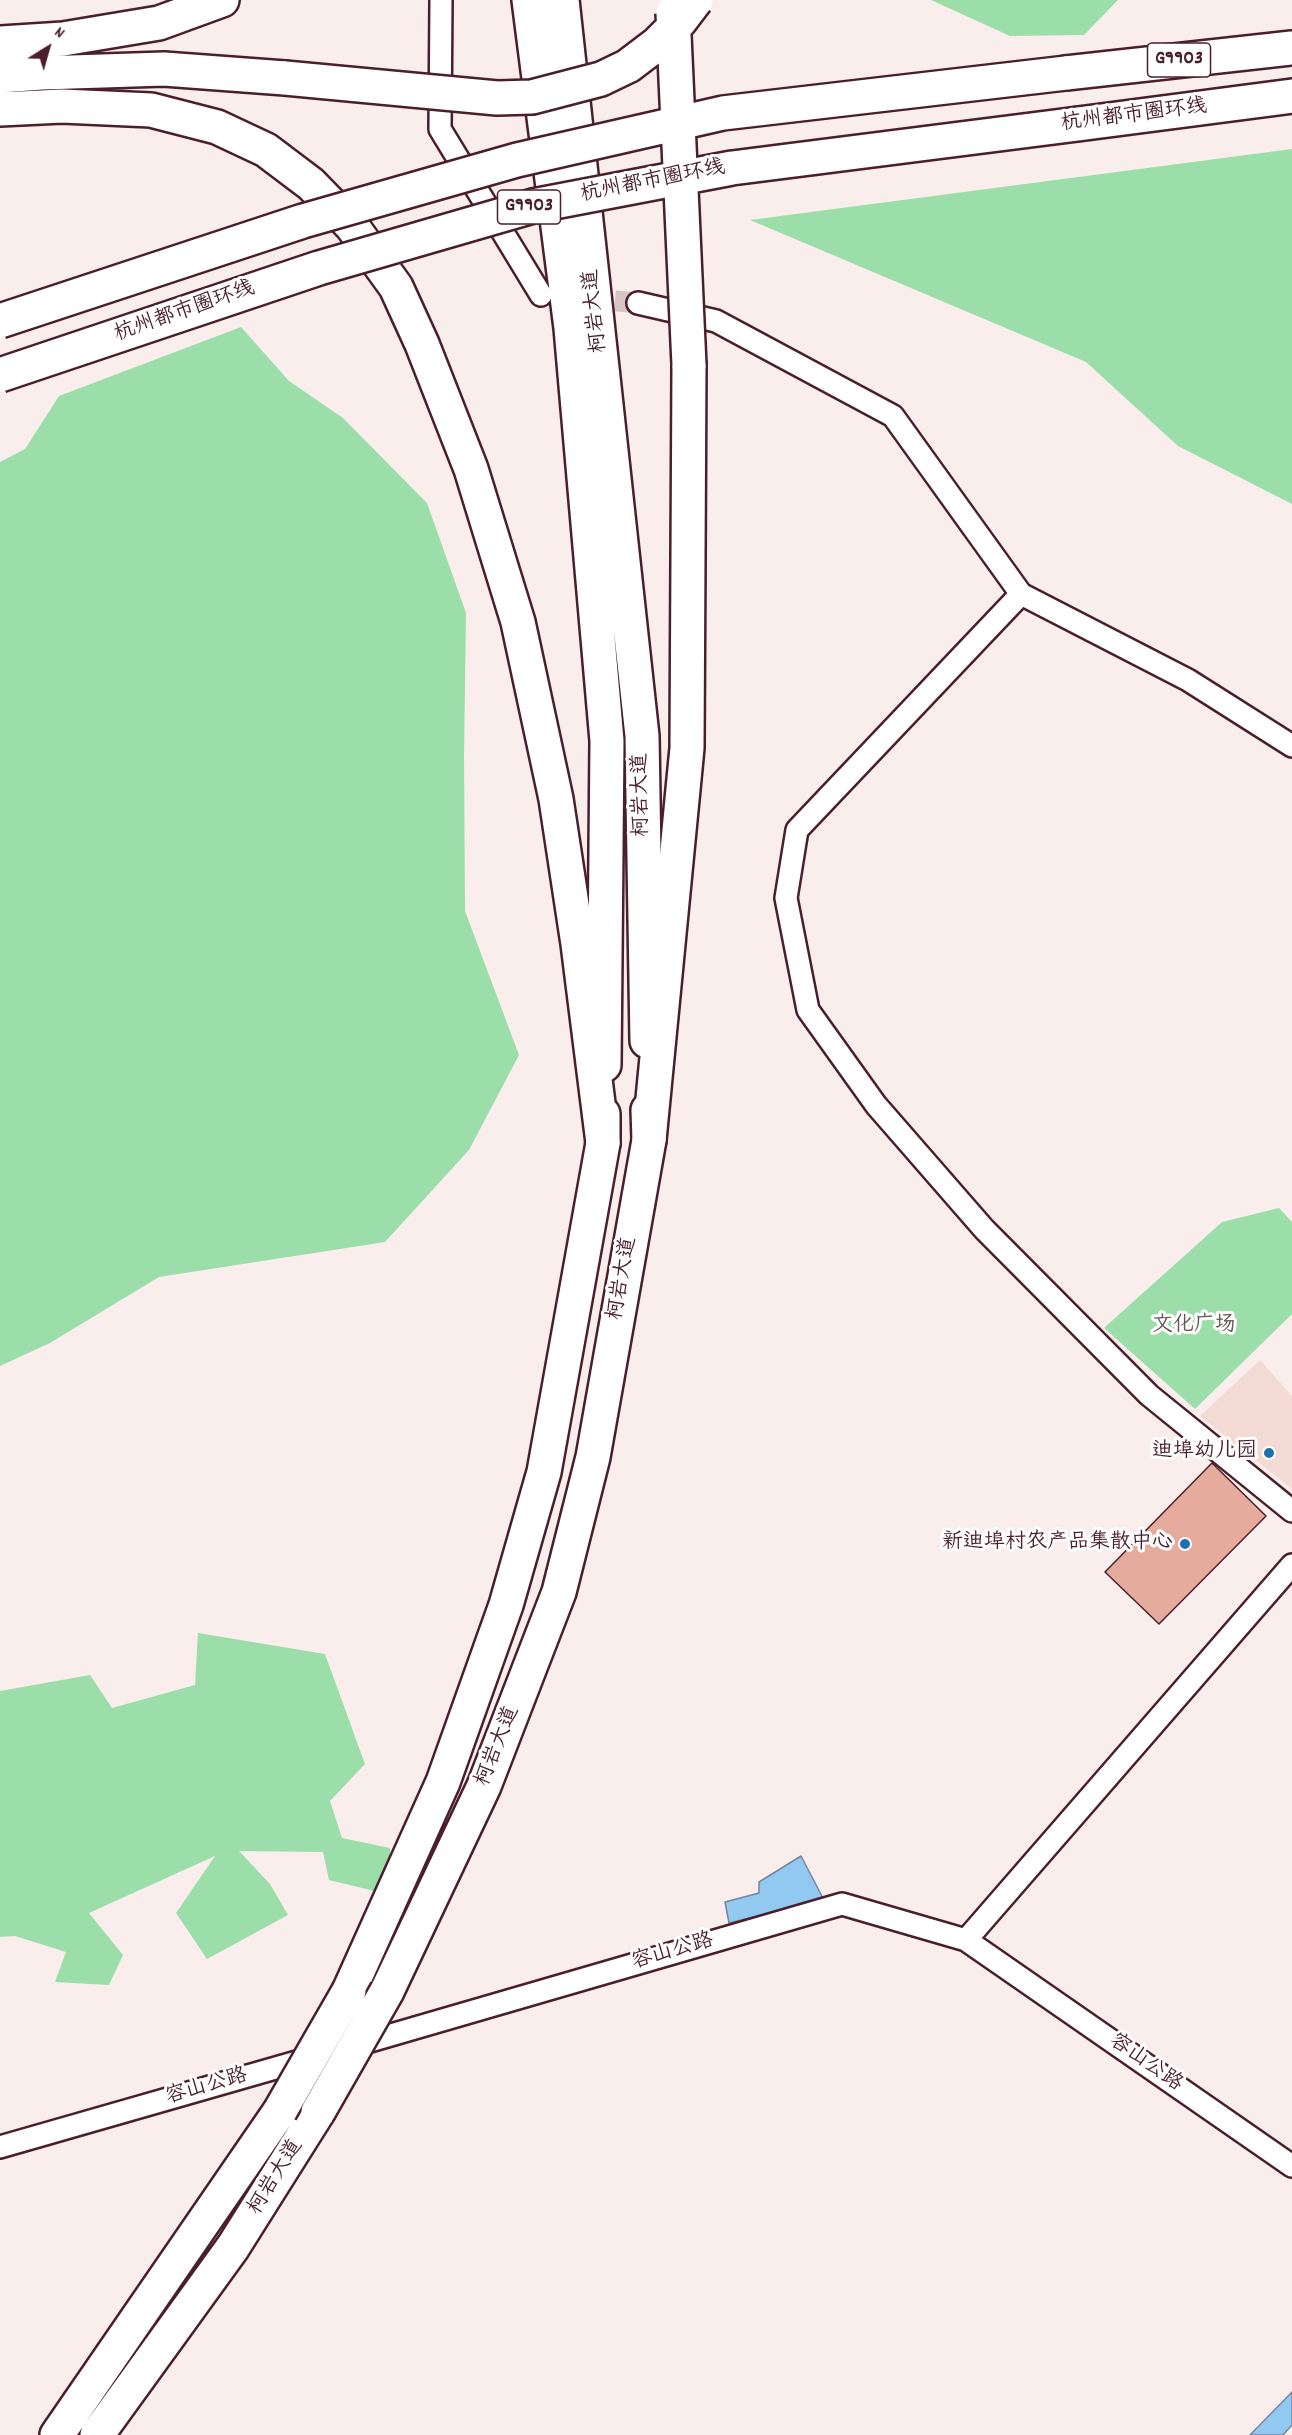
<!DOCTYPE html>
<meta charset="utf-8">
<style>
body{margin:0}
#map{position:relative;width:1292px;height:2435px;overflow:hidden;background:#faeeec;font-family:Dekko,sans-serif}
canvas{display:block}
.north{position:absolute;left:18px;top:18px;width:60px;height:60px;-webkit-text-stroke:4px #fff;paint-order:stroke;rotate:37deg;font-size:16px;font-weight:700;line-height:24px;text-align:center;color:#4a1f2b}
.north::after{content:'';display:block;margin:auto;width:21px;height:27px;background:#4a1f2b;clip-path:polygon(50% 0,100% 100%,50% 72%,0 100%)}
</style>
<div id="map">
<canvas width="1292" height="2435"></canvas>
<div class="north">N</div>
</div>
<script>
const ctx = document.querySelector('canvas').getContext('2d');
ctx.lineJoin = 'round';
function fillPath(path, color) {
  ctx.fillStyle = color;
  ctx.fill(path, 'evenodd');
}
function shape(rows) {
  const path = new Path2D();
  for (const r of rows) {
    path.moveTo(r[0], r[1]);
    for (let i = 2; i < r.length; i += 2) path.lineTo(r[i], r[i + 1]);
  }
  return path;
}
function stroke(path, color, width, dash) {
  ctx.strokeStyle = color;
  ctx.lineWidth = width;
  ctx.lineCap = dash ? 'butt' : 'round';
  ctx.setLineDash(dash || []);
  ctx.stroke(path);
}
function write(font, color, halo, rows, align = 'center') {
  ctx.font = font + ' Dekko,"LXGW WenKai TC",sans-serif';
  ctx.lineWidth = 6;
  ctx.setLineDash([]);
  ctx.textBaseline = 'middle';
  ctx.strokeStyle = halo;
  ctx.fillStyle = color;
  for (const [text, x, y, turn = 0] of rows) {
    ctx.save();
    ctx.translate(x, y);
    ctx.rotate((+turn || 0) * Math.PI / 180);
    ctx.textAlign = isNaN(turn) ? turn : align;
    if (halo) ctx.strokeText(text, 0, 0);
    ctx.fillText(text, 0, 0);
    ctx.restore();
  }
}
fillPath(shape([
 [1260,1360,1292,1396,1292,1489,1200,1416]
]), '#f4dad5');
fillPath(shape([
 [931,0,1118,0,1084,35,1010,36],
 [1292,149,1292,504,1178,446,1086,362,750,220],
 [241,327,289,381,343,418,427,503,466,613,464,755,465,911,519,1055,469,1150,385,1242,159,1277,50,1343,0,1366,0,462,25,449,59,396],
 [1279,1208,1292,1222,1292,1314,1195,1409,1104,1328,1222,1222],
 [198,1633,325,1654,365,1764,330,1801,342,1838,390,1848,391,1895,329,1880,323,1852,239,1851,270,1884,288,1915,207,1959,176,1913,215,1856,89,1913,123,1955,109,1985,55,1982,66,1952,15,1936,0,1937,0,1691,90,1675,112,1708,195,1685]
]), '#9cdea9');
const water = shape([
 [801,1856,824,1900,729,1923,725,1902,759,1893,759,1882,801,1856],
 [1292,2392,1292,2425,1283,2435,1250,2435,1292,2392]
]);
fillPath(water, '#91c9f0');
stroke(water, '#7585a1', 1.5);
const building = shape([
 [1212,1463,1266,1516,1159,1624,1105,1572,1212,1463]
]);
fillPath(building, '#e5ac9e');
stroke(building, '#4a1f2b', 1.5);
stroke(shape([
 [584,298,638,303]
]), '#d7c5c5', 21, [21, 10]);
const minor = shape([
 [441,0,440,129,541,295],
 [638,303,716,321,893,416,1021,594],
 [1292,746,1188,680,1021,594,797,830,786,898,808,1010,876,1105,984,1229,1149,1395,1292,1511],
 [966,1940,1292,1565],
 [353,2046,842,1904,966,1940,1292,2166],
 [0,2147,314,2057]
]);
const primary = shape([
 [529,0,571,328,607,741,604,1065],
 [562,0,642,736,647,1041],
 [349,1991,443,1782,506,1605,544,1472,603,1143,603,1114],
 [387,1991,484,1786,559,1592,593,1457,649,1140,648,1110],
 [57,2435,280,2111],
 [97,2435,233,2247,318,2112]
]);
const motorway = shape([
 [0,43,63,39,159,23,222,0],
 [1066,73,1292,48],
 [0,76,41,73,164,69,285,78],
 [0,109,62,106,151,110,217,127,266,150,311,184,352,226,396,287,422,344,471,469,518,622,556,799,578,944,603,1143],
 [1078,124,1292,96],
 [649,1140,687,748,689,365]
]);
stroke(minor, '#4a1f2b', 26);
stroke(primary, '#4a1f2b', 38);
stroke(motorway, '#4a1f2b', 38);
stroke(minor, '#fff', 21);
stroke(primary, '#fff', 33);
stroke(motorway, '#fff', 33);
const primaryBridge = shape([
 [280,2111,349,1991],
 [318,2112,387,1991]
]);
const motorwayBridge = shape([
 [673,13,689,365],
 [285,78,497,98,532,97,601,79,628,66,657,44,680,21,696,0],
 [0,321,303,221,517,160,723,113,1066,73],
 [0,375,319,268,533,206,732,168,1078,124]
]);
stroke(primaryBridge, '#4a1f2b', 38, []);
stroke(motorwayBridge, '#4a1f2b', 38, []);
stroke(primaryBridge, '#fff', 33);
stroke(motorwayBridge, '#fff', 33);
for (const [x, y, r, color] of [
 [1269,1453,6,"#1f6fb2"],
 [1185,1544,6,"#1f6fb2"]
]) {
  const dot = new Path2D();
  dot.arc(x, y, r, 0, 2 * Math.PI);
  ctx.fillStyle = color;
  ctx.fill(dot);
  stroke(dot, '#fff', 2);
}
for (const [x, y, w] of [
 [1179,60,63],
 [529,207,63]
]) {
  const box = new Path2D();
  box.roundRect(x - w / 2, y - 17, w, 34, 4.5);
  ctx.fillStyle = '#fff';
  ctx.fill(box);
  stroke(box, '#4a1f2b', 1.5);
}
write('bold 20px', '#4a1f2b', null, [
 ["G9903",1179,60],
 ["G9903",529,207]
]);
write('21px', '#4a1f2b', '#fff', [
 ["杭州都市圈环线",1134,117,-7],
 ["杭州都市圈环线",653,183,-11],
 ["柯岩大道",597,311,-96],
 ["杭州都市圈环线",185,313,-19],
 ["柯岩大道",643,795,-91],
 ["柯岩大道",624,1279,-80],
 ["柯岩大道",499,1747,-68],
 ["容山公路",673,1953,-16],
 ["容山公路",1145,2064,35],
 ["容山公路",207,2088,-16],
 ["柯岩大道",277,2178,-58]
]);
write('21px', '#635851', '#fff', [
 ["文化广场",1194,1327]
]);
write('21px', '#4a1f2b', '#fff', [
 ["迪埠幼儿园",1257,1453],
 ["新迪埠村农产品集散中心",1173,1544]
], 'right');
</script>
